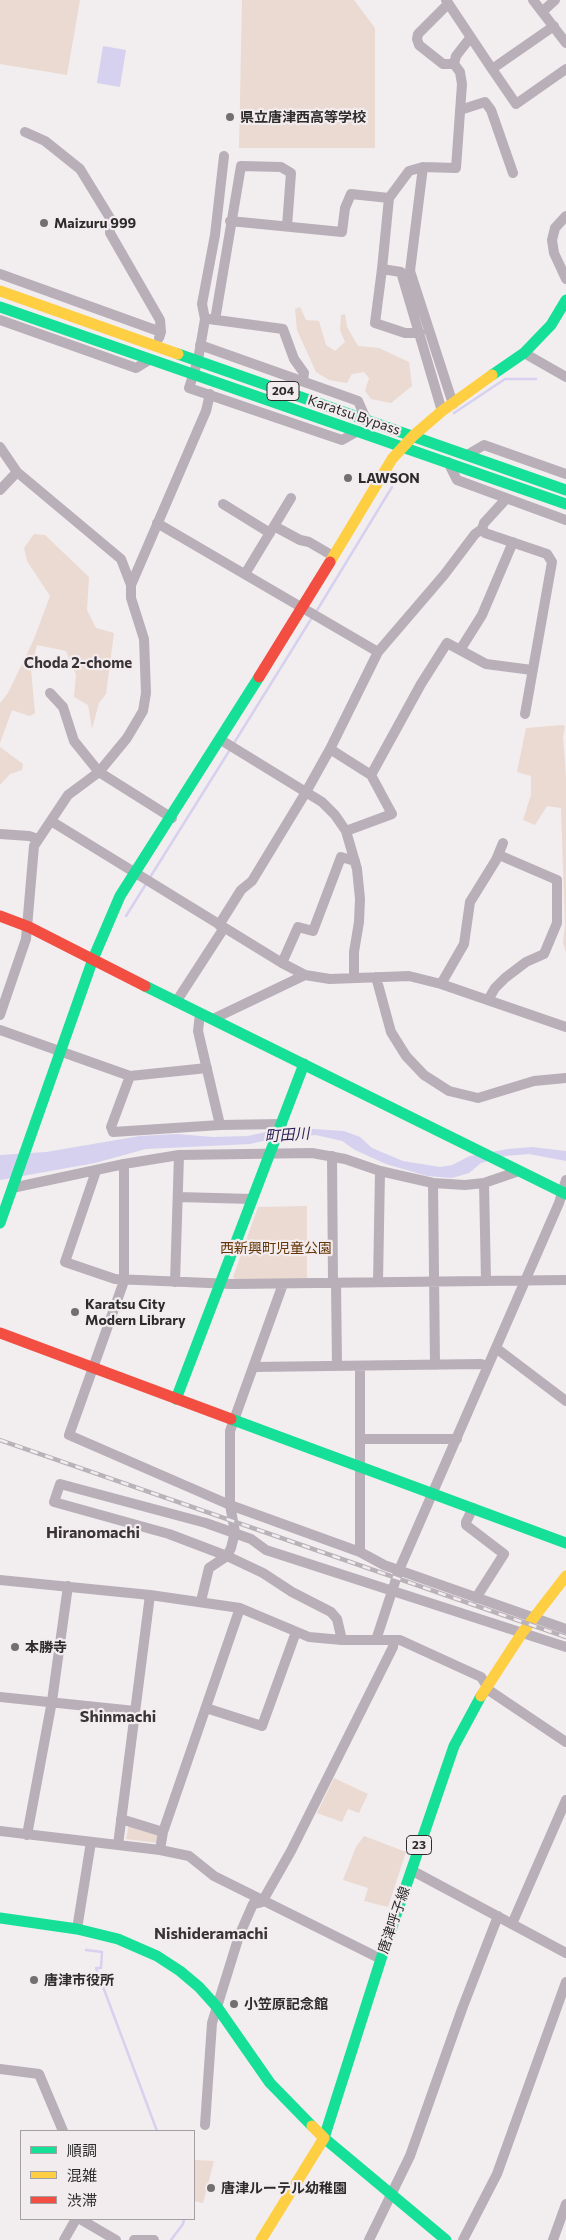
<!DOCTYPE html>
<meta charset="utf-8">
<style>
body{margin:0}
#map{position:relative;width:566px;height:2240px;overflow:hidden;background:#f2edef;font-family:Commissioner,"Noto Sans JP",sans-serif}
canvas{display:block}
.legend{position:absolute;left:20px;top:2130px;width:175px;height:90px;box-sizing:border-box;background:#f3ecef;border:1px solid #a49fa1;margin:0;padding:6px 9px;list-style:none;font-size:15px;color:#2d2b2c}
.legend li{display:flex;align-items:center;gap:10px;height:25px}
.legend b{width:25px;border:1px solid #a49fa1}
</style>
<div id="map">
<canvas width="566" height="2240"></canvas>
<ul class="legend">
<li><b style="height:6px;background:#16e098"></b>順調</li>
<li><b style="height:6px;background:#ffcf43"></b>混雑</li>
<li><b style="height:6px;background:#f24e42"></b>渋滞</li>
</ul>
</div>
<script>
const ctx = document.querySelector('canvas').getContext('2d');
ctx.lineJoin = 'round';
function fillPath(path, color) {
  ctx.fillStyle = color;
  ctx.fill(path, 'evenodd');
}
function shape(rows) {
  const path = new Path2D();
  for (const r of rows) {
    path.moveTo(r[0], r[1]);
    for (let i = 2; i < r.length; i += 2) path.lineTo(r[i], r[i + 1]);
  }
  return path;
}
function stroke(path, color, width, dash) {
  ctx.strokeStyle = color;
  ctx.lineWidth = width;
  ctx.lineCap = dash ? 'butt' : 'round';
  ctx.setLineDash(dash || []);
  ctx.stroke(path);
}
function write(font, color, halo, rows, align = 'center') {
  ctx.font = font + ' Commissioner,"Noto Sans JP",sans-serif';
  ctx.lineWidth = 4.5;
  ctx.setLineDash([]);
  ctx.textBaseline = 'middle';
  ctx.strokeStyle = halo;
  ctx.fillStyle = color;
  for (const [text, x, y, turn = 0] of rows) {
    ctx.save();
    ctx.translate(x, y);
    ctx.rotate((+turn || 0) * Math.PI / 180);
    ctx.textAlign = isNaN(turn) ? turn : align;
    if (halo) ctx.strokeText(text, 0, 0);
    ctx.fillText(text, 0, 0);
    ctx.restore();
  }
}
fillPath(shape([
 [0,0,80,0,67,75,0,64],
 [242,0,354,0,375,28,375,148,239,148],
 [300,307,306,320,319,321,326,345,335,351,345,342,340,330,341,315,345,314,347,327,358,346,379,348,409,362,412,386,391,403,371,399,365,391,369,378,364,372,352,374,347,383,329,380,316,372,297,330,295,309],
 [34,534,45,535,89,577,87,610,96,628,114,633,106,694,99,703,92,729,88,705,74,697,76,675,66,651,37,645,31,669,35,713,30,716,12,710,0,743,0,703,8,693,34,639,50,596,27,561,24,548],
 [562,725,565,726,563,737,566,777,566,953,563,943,565,925,561,808,547,806,535,825,523,820,531,795,531,776,517,772,526,728],
 [0,747,23,764,22,770,10,774,0,785],
 [307,1206,307,1279,235,1280,233,1277,258,1207],
 [334,1778,368,1794,359,1813,348,1809,342,1822,317,1813],
 [129,1824,158,1835,157,1843,126,1839],
 [364,1836,406,1852,388,1907,364,1901,368,1888,343,1880,356,1847],
 [194,2160,214,2161,203,2203,194,2201]
]), '#eadad1');
fillPath(shape([
 [103,46,126,50,120,87,97,83],
 [314,1129,344,1131,360,1137,372,1148,403,1161,440,1167,452,1165,470,1156,508,1149,532,1147,566,1151,566,1161,529,1154,505,1156,481,1163,469,1173,452,1178,427,1176,386,1164,355,1150,342,1141,316,1135,272,1139,250,1144,146,1149,95,1163,0,1180,0,1155,46,1152,140,1136,177,1134,213,1137,248,1136,274,1130]
]), '#d6d1ee');
stroke(shape([
 [454,413,505,379,536,379],
 [316,612,392,487],
 [234,743,313,616],
 [149,879,231,748],
 [126,916,146,884],
 [86,1950,102,1952,101,1968,96,1968,157,2131],
 [171,2240,183,2224,184,2219]
]), '#d6d1ee', 2.5);
stroke(shape([
 [446,0,492,69,554,26],
 [533,0,566,43],
 [448,4,418,34,417,39,419,45,443,64,454,64],
 [543,11,555,0],
 [492,69,516,104,566,69],
 [460,110,485,102,491,110,513,173],
 [25,132,45,141,80,169,110,218,110,233,160,320,161,332],
 [224,156,215,235,202,304,205,319,198,360,189,388,342,440,358,431],
 [423,167,410,271,453,404],
 [566,216,555,228,552,240,554,253,566,279],
 [230,221,342,232,345,208,351,194,389,198],
 [382,269,375,323,405,333,420,333],
 [0,274,161,332,159,338],
 [209,319,283,329,294,359,304,373,303,381],
 [0,320,136,368,149,360],
 [215,320,241,166,281,167,291,173,287,226],
 [200,345,358,401,366,419],
 [524,353,566,377],
 [442,411,401,272,382,269,389,198,409,171,423,167,456,168,462,84,460,72,454,64,456,56,470,38],
 [0,447,17,472,121,559,131,585,131,598,144,639,146,693,143,711,127,738,99,772,68,795,34,846,26,939,0,1015],
 [467,455,484,445,566,474],
 [448,462,457,480,566,520],
 [0,490,17,472],
 [506,499,484,523,482,529,485,533,547,554,552,562,525,714],
 [223,504,270,533],
 [157,523,378,652],
 [274,526,300,540,309,542,333,556],
 [245,574,291,498],
 [131,585,206,411,210,394],
 [460,650,482,615,513,542],
 [50,693,63,707,74,741,99,772,172,818],
 [221,740,322,802,335,815,346,831,357,869,360,899,359,922,354,952,354,978],
 [330,749,371,775],
 [51,821,282,963,305,975,330,979,409,976,441,984,566,1027],
 [346,831,392,814,371,775,421,684,447,643,486,664,532,670],
 [0,834,29,836,38,839],
 [219,925,241,890,252,881,306,792,330,749,378,652,444,575,475,534,482,529],
 [282,963,298,927,313,931,341,857,355,861],
 [376,977,391,1032,406,1056,424,1075,449,1091,478,1098,534,1081,566,1078],
 [441,984,464,944,470,902,496,860,503,843],
 [488,1000,495,988,505,978,526,962,544,954,557,923,557,880,499,855],
 [176,1002,224,928],
 [200,1014,198,1031,220,1125],
 [213,1019,305,975],
 [0,1030,130,1076,207,1068],
 [130,1076,111,1127,113,1132,220,1125,282,1124],
 [332,1156,333,1283],
 [124,1164,124,1281,69,1435,230,1505,360,1552,384,1565,566,1629],
 [96,1171,65,1262,115,1279,232,1284,566,1280],
 [433,1183,435,1365],
 [484,1183,486,1281],
 [12,1188,124,1164,179,1155,312,1153,345,1159,380,1171,433,1183,465,1185,484,1183,519,1171],
 [178,1197,252,1199],
 [175,1282,179,1155],
 [378,1282,380,1171],
 [336,1283,337,1366],
 [496,1348,566,1401],
 [253,1367,481,1364,488,1366],
 [361,1439,457,1439],
 [473,1508,466,1522,466,1525,504,1554,476,1598],
 [360,1552,360,1366],
 [0,1580,150,1595,240,1608,309,1637,342,1640,400,1640,481,1677,490,1691,566,1742],
 [201,1601,209,1568,227,1556,231,1548,235,1532,230,1505,230,1431,283,1284],
 [342,1640,337,1619,331,1612,292,1592,263,1573,227,1556,169,1534,54,1502,60,1484,206,1523,251,1539,266,1550,566,1647],
 [376,1640,399,1570,559,1203,566,1180],
 [0,1697,135,1711],
 [206,1708,262,1726,296,1632],
 [121,1819,163,1832],
 [0,1831,160,1850,189,1856,214,1876,381,1959],
 [27,1835,52,1701,68,1586],
 [118,1845,150,1595],
 [160,1850,163,1832,240,1608],
 [411,1870,566,1953],
 [512,1924,566,1800],
 [77,1929,91,1842],
 [0,2069,39,2074,63,2131],
 [205,2125,212,2023,239,1936,253,1904,262,1902,291,1851,393,1647,394,1640],
 [80,2219,116,2240],
 [64,2240,76,2219],
 [134,2240,154,2240],
 [369,2240,410,2156,462,2009,498,1916],
 [463,2240,497,2174,566,1982],
 [553,2240,566,2204]
]), '#b8afb9', 10);
stroke(shape([
 [0,307,566,504],
 [178,354,566,490],
 [492,375,524,353,551,325,566,300],
 [145,986,566,1194],
 [0,1223,93,959,120,896,259,677],
 [176,1399,304,1064],
 [231,1419,566,1543],
 [0,1918,77,1929,118,1939,157,1956,180,1971,199,1987,217,2007,270,2083,312,2126],
 [446,2240,324,2138,381,1959,454,1746,481,1696]
]), '#16e098', 11);
stroke(shape([
 [0,291,178,354],
 [330,562,392,459,413,436,442,411,492,375],
 [481,1696,522,1633,566,1576],
 [261,2240,324,2138,312,2126]
]), '#ffcf43', 11);
stroke(shape([
 [259,677,330,562],
 [0,916,29,927,145,986],
 [0,1333,231,1419]
]), '#f24e42', 11);
const rail = shape([
 [0,1440,566,1637]
]);
stroke(rail, '#b9b2b8', 4.5);
stroke(rail, '#f3ecef', 2.5, [8]);
for (const [x, y, r, color] of [
 [230,117,5,"#726f70"],
 [44,223,5,"#726f70"],
 [348,478,5,"#726f70"],
 [75,1312,5,"#726f70"],
 [15,1647,5,"#726f70"],
 [34,1980,5,"#726f70"],
 [234,2004,5,"#726f70"],
 [211,2188,5,"#726f70"]
]) {
  const dot = new Path2D();
  dot.arc(x, y, r, 0, 2 * Math.PI);
  ctx.fillStyle = color;
  ctx.fill(dot);
  stroke(dot, '#f3ecef', 2);
}
for (const [x, y, w] of [
 [283,391,32],
 [419,1845,25]
]) {
  const box = new Path2D();
  box.roundRect(x - w / 2, y - 9.5, w, 19, 4);
  ctx.fillStyle = '#f3ecef';
  ctx.fill(box);
  stroke(box, '#2d2b2c', 1);
}
write('bold 12px', '#2d2b2c', null, [
 ["204",283,391],
 ["23",419,1845]
]);
write('bold 14px', '#2d2b2c', '#f3ecef', [
 ["県立唐津西高等学校",240,117],
 ["Maizuru 999",54,223],
 ["LAWSON",358,478],
 ["Karatsu City",85,1304],
 ["Modern Library",85,1320],
 ["本勝寺",25,1647],
 ["唐津市役所",44,1980],
 ["小笠原記念館",244,2004],
 ["唐津ルーテル幼稚園",221,2188]
], 'left');
write('14px', '#2d2b2c', '#f3ecef', [
 ["Karatsu Bypass",354,415,19],
 ["唐津呼子線",394,1920,-71]
]);
write('14px', '#643506', '#f3ecef', [
 ["西新興町児童公園",276,1248]
]);
write('bold 15px', '#3a3436', '#f3ecef', [
 ["Choda 2-chome",78,663]
]);
write('italic 15px', '#2d2254', '#f3ecef', [
 ["町田川",287,1135,-4]
]);
write('bold 16px', '#3a3436', '#f3ecef', [
 ["Hiranomachi",93,1533],
 ["Shinmachi",118,1717],
 ["Nishideramachi",211,1934]
]);
</script>
